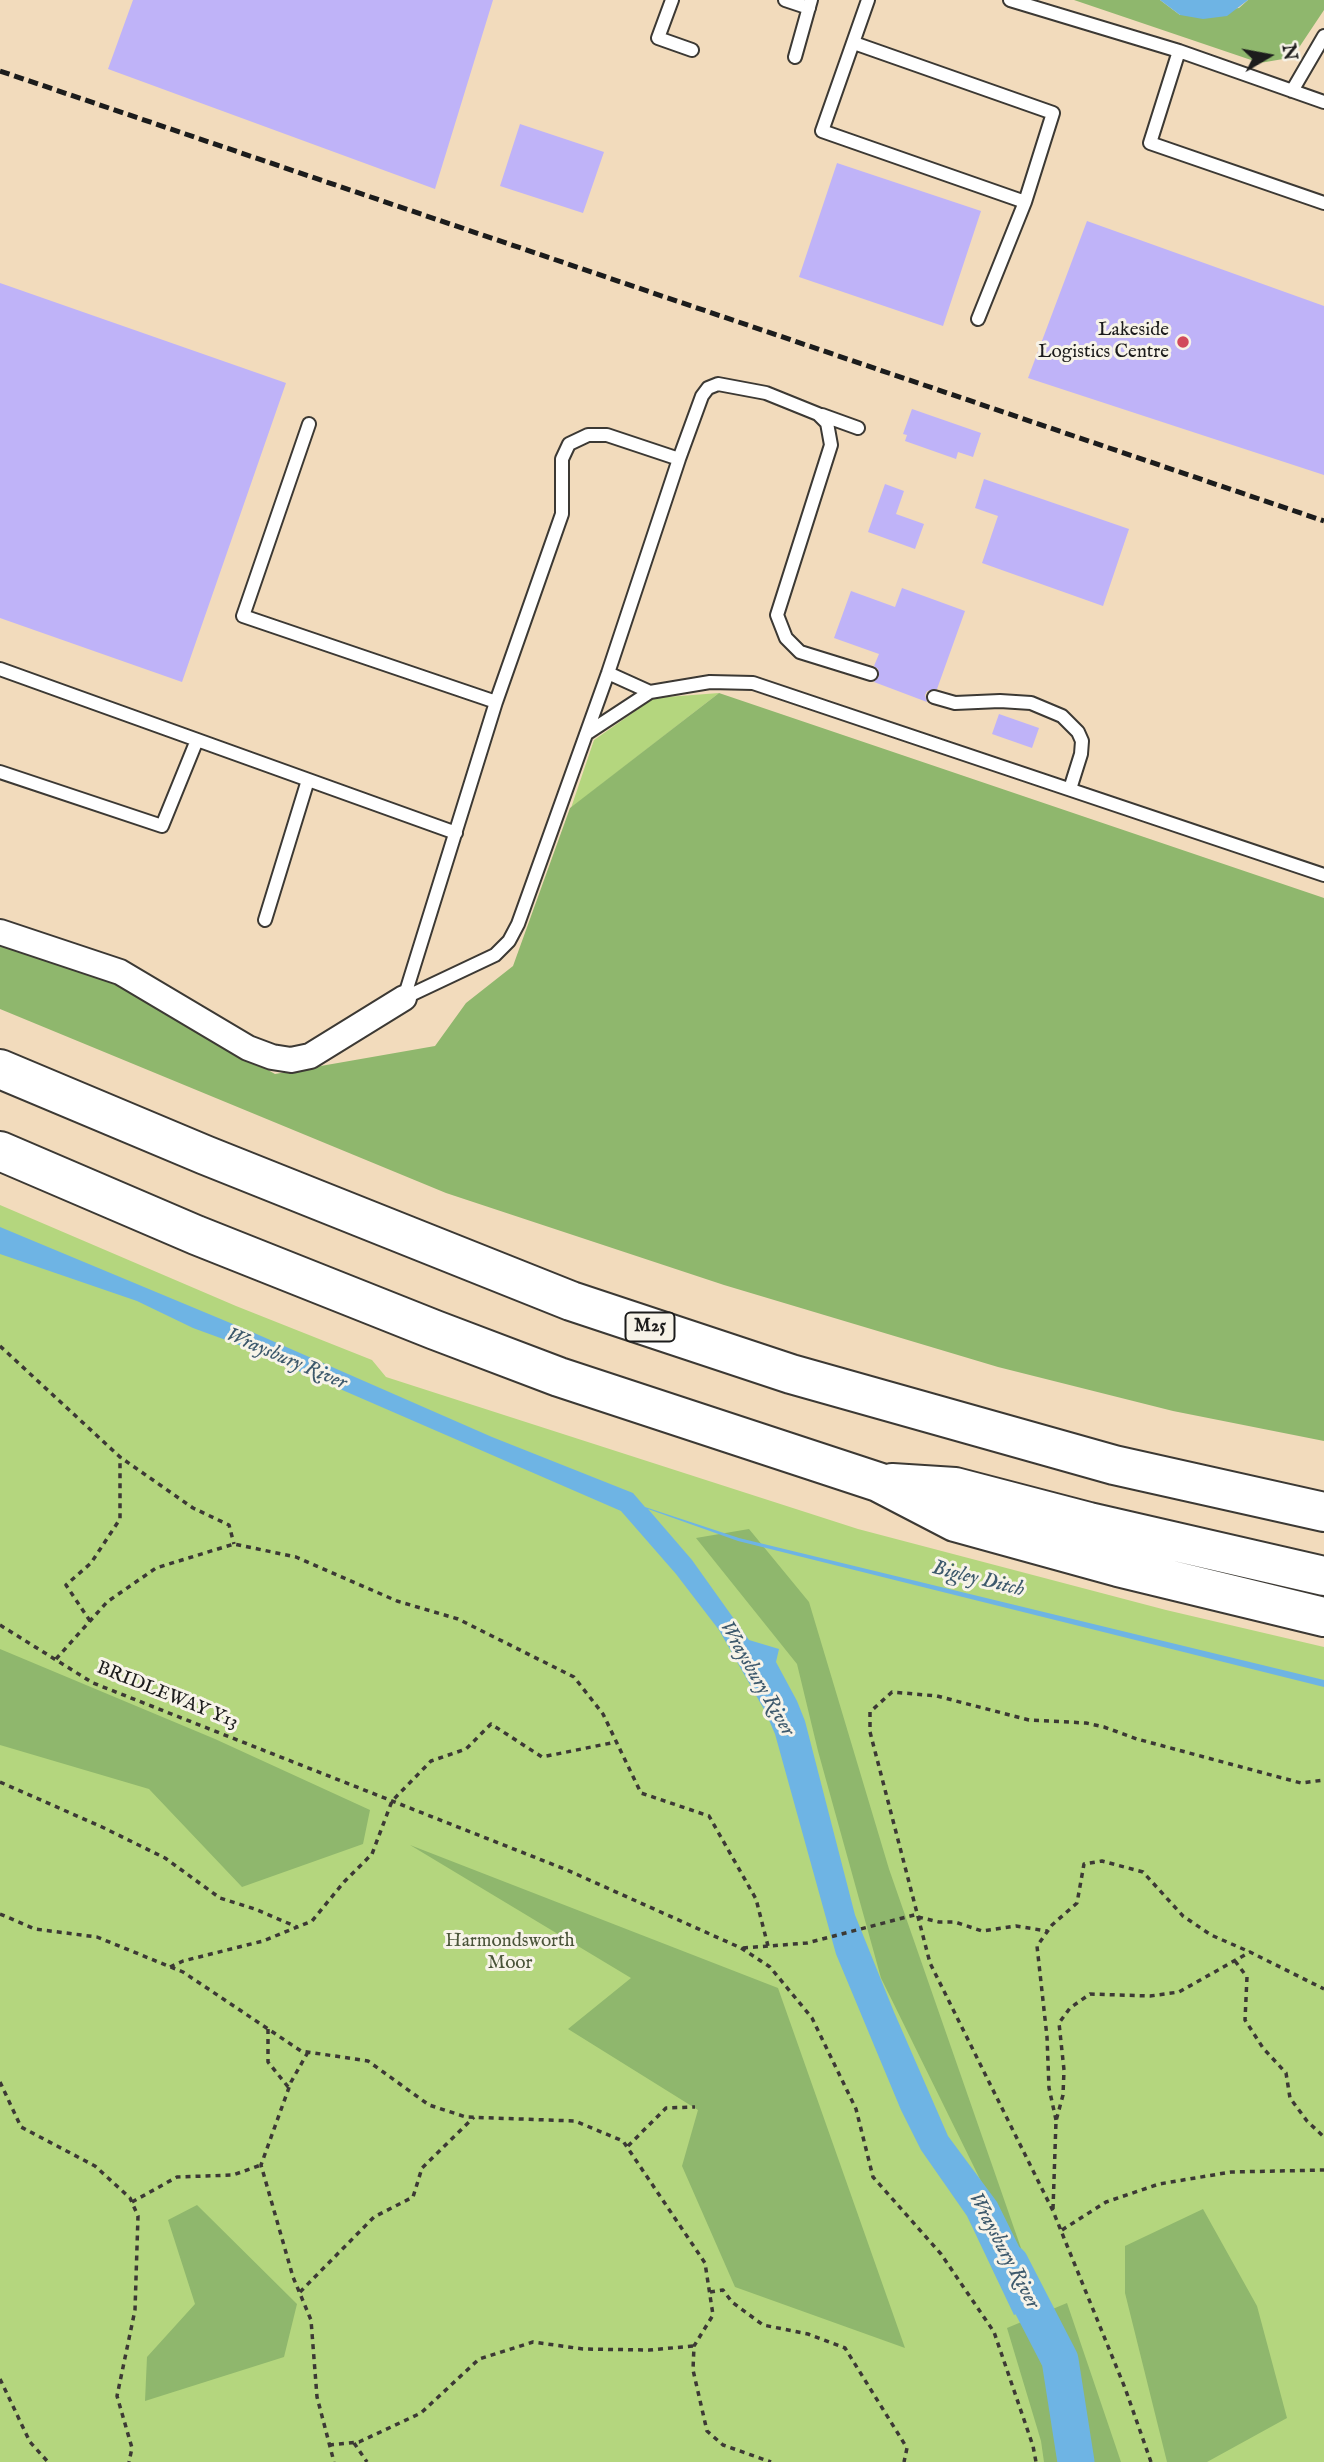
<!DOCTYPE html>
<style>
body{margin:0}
#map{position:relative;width:1324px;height:2462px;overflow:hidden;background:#f2dbbc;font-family:"IM FELL English",serif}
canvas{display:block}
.north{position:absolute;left:1233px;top:21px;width:70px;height:70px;-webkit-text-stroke:5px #f7f3e8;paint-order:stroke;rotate:80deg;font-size:19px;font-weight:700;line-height:28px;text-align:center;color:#1c1c1c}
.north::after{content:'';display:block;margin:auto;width:24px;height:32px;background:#1c1c1c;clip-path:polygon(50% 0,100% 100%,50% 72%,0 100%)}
</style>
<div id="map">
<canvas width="1324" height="2462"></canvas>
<div class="north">N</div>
</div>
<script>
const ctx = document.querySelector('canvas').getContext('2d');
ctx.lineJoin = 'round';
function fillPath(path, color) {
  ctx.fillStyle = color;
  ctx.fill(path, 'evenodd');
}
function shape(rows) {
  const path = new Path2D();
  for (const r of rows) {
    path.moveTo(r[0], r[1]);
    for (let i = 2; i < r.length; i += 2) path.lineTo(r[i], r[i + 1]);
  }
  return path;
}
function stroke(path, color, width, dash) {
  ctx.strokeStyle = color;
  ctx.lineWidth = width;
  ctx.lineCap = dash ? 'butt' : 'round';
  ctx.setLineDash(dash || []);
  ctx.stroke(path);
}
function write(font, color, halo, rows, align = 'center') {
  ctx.font = font + ' "IM FELL English",serif';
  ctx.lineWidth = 6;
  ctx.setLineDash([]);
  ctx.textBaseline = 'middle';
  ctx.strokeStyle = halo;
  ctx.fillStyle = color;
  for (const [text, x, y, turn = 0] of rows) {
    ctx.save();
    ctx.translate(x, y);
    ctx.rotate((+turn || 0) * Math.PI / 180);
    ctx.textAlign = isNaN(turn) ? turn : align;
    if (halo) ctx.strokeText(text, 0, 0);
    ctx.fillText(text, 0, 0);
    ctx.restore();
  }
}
fillPath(shape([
 [719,693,571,808,594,740,654,698],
 [0,1205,236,1306,372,1360,386,1377,858,1529,1166,1610,1324,1647,1324,2462,0,2462]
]), '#b4d67e');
fillPath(shape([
 [1074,0,1160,0,1180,15,1239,8,1248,0,1324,0,1324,10,1298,49,1283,59,1260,63],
 [719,693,1324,898,1324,1441,1173,1411,998,1367,724,1285,446,1193,0,1009,0,944,70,966,125,988,275,1074,435,1046,466,1003,513,966,570,808],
 [749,1529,809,1602,889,1869,1038,2297,881,1978,818,1751,797,1664,696,1538],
 [0,1649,215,1739,370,1810,363,1844,242,1887,149,1789,0,1745],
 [410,1845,778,1988,905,2348,735,2287,682,2166,698,2110,568,2029,631,1978],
 [197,2205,297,2304,284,2357,145,2401,147,2357,195,2304,168,2220],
 [1203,2209,1257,2306,1287,2418,1207,2462,1167,2462,1125,2293,1125,2246],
 [1067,2303,1121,2462,1044,2462,1041,2441,1007,2328]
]), '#8fb76d');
fillPath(shape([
 [1160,0,1248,0,1227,16,1203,19,1180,15],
 [0,1227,252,1332,492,1437,633,1493,645,1507,739,1538,1324,1680,1324,1687,738,1541,648,1509,692,1560,749,1640,779,1649,776,1662,797,1701,805,1721,855,1915,894,2012,948,2136,997,2202,1046,2301,1014,2315,967,2216,921,2150,901,2110,836,1954,775,1734,766,1713,719,1630,676,1574,621,1511,234,1343,193,1328,137,1301,0,1254]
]), '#6eb4e4');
stroke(shape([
 [1010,2263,1060,2360,1076,2462]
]), '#6eb4e4', 37);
fillPath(shape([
 [133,0,493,0,435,189,108,69],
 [520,124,604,152,583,213,500,186],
 [837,163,981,211,943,326,799,277],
 [1087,221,1324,306,1324,475,1028,378],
 [0,283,286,383,182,682,0,618],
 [912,409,981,433,973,457,958,452,956,459,905,441,907,435,903,434],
 [984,479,1129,529,1103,606,982,563,998,516,975,508],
 [885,484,904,491,896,514,924,524,915,549,868,532],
 [902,588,965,611,937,689,927,691,925,695,927,702,874,682,879,676,878,669,874,666,879,654,834,638,851,591,895,607],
 [999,714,1039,728,1032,748,992,734]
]), '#bfb3f8');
const lane = shape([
 [672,0,658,38,692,50],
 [785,0,809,8],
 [868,0,822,131,1025,202,978,319],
 [1010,0,1179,51,1324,102],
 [854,43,1053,113,1025,202],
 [1179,51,1150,143,1324,203],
 [795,57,811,0],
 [1292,91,1324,36],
 [822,415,858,428],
 [309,424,243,616,496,702,404,998],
 [0,669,456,833],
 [608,673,650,692],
 [934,697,955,703,1000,701,1031,703,1062,716,1078,732,1082,741,1081,754,1070,789],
 [496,702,562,514,562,459,569,444,588,435,607,435,679,459],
 [586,734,650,692,710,682,753,683,1324,875],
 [0,772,162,826,197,740],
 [265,920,308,780],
 [404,998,495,955,509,941,518,924,608,673,679,459,702,396,708,388,718,384,766,393,818,414,827,423,831,445,777,615,786,638,800,652,871,674]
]);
const street = shape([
 [0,932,120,972,248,1048,272,1057,291,1060,310,1056,404,998]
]);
const highway = shape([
 [0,1069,205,1155,571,1301,791,1374,1114,1465,1324,1512],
 [0,1151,196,1235,435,1330,559,1377,878,1482,955,1522,1118,1567,1324,1617],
 [892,1483,955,1487,1089,1522,1324,1576]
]);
stroke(lane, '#3c3934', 16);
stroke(street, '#3c3934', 28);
stroke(highway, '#3c3934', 42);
stroke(shape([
 [0,1346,120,1457,193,1508,229,1525,234,1544],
 [90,1621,66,1585,91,1563,120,1519,120,1457],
 [0,1625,93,1683,567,1870,741,1948,770,1967,812,2018,856,2109,873,2177,941,2254,994,2332,1033,2446,1036,2462],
 [56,1659,107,1602,156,1568,234,1544,296,1557,397,1601,458,1619,574,1677,603,1714,641,1793,709,1816,756,1899,768,1946],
 [0,1782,102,1827,165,1858,220,1898,255,1909,297,1927],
 [0,1914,35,1929,97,1937,183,1972,301,2051,368,2061,429,2105,466,2117,575,2121,623,2141,705,2263,713,2315,694,2346,693,2370,707,2431,723,2445,771,2462],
 [918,1917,939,1922,955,1922,982,1931,1016,1926,1047,1931],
 [743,1948,807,1943,918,1914],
 [1235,1961,1247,1977,1245,2020,1263,2048,1286,2073,1290,2098,1307,2121,1324,2137],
 [170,1967,183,1961,263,1941,312,1921,344,1882,372,1854,392,1801,431,1761,466,1749,491,1724,542,1757,616,1742],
 [268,2029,268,2062,289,2088],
 [308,2052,291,2082,261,2165,293,2277,311,2320,317,2397,334,2462],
 [0,2082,21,2127,95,2166,130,2198,138,2216,135,2310,117,2396,132,2448,129,2462],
 [1056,2120,1049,2088,1047,2037,1037,1946,1052,1925,1077,1903,1084,1864,1102,1861,1143,1872,1183,1916,1211,1935,1250,1952],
 [628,2146,666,2108,695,2107],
 [132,2202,177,2177,233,2175,261,2165],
 [1053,2209,1056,2121,1063,2095,1064,2070,1059,2023,1070,2008,1090,1994,1150,1996,1179,1992,1250,1952,1324,1989],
 [1062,2230,1106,2202,1159,2184,1231,2172,1324,2170],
 [300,2292,374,2217,413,2197,422,2168,474,2117],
 [710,2292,723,2290,732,2302,763,2325,808,2334,845,2348,907,2448,904,2462],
 [0,2379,30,2442,48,2462],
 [354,2443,367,2462],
 [329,2445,359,2442,421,2413,479,2359,533,2342,583,2349,649,2350,694,2346],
 [1151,2462,1125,2388,1053,2211,930,1963,870,1732,870,1712,892,1692,937,1696,1029,1720,1086,1723,1104,1727,1137,1739,1301,1783,1324,1780]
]), '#3c3934', 3.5, [5, 5]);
stroke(lane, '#fff', 12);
stroke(street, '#fff', 24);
stroke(highway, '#fff', 38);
stroke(shape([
 [0,71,1324,521]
]), '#1c1c1c', 5, [10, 5]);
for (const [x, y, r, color] of [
 [1183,342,7,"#d1495b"]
]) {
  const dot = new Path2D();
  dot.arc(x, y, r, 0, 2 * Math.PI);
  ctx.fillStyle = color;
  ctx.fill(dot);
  stroke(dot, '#f7f3e8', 2.5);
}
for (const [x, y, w] of [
 [650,1327,49]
]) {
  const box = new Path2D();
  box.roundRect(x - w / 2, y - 14.5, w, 29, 5);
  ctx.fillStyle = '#f7f3e8';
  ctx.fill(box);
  stroke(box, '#1c1c1c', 2);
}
write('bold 18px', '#1c1c1c', null, [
 ["M25",650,1327]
]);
write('19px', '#1c1c1c', '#f7f3e8', [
 ["Lakeside",1169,331],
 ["Logistics Centre",1169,353]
], 'right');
write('19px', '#1c1c1c', '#f7f3e8', [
 ["BRIDLEWAY Y13",167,1696,22]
]);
write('19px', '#4a5439', '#f7f3e8', [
 ["Harmondsworth",510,1942],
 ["Moor",510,1964]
]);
write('italic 21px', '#3d596c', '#f7f3e8', [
 ["Wraysbury River",286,1360,23],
 ["Bigley Ditch",978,1580,14],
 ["Wraysbury River",756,1679,60],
 ["Wraysbury River",1003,2251,62]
]);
</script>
